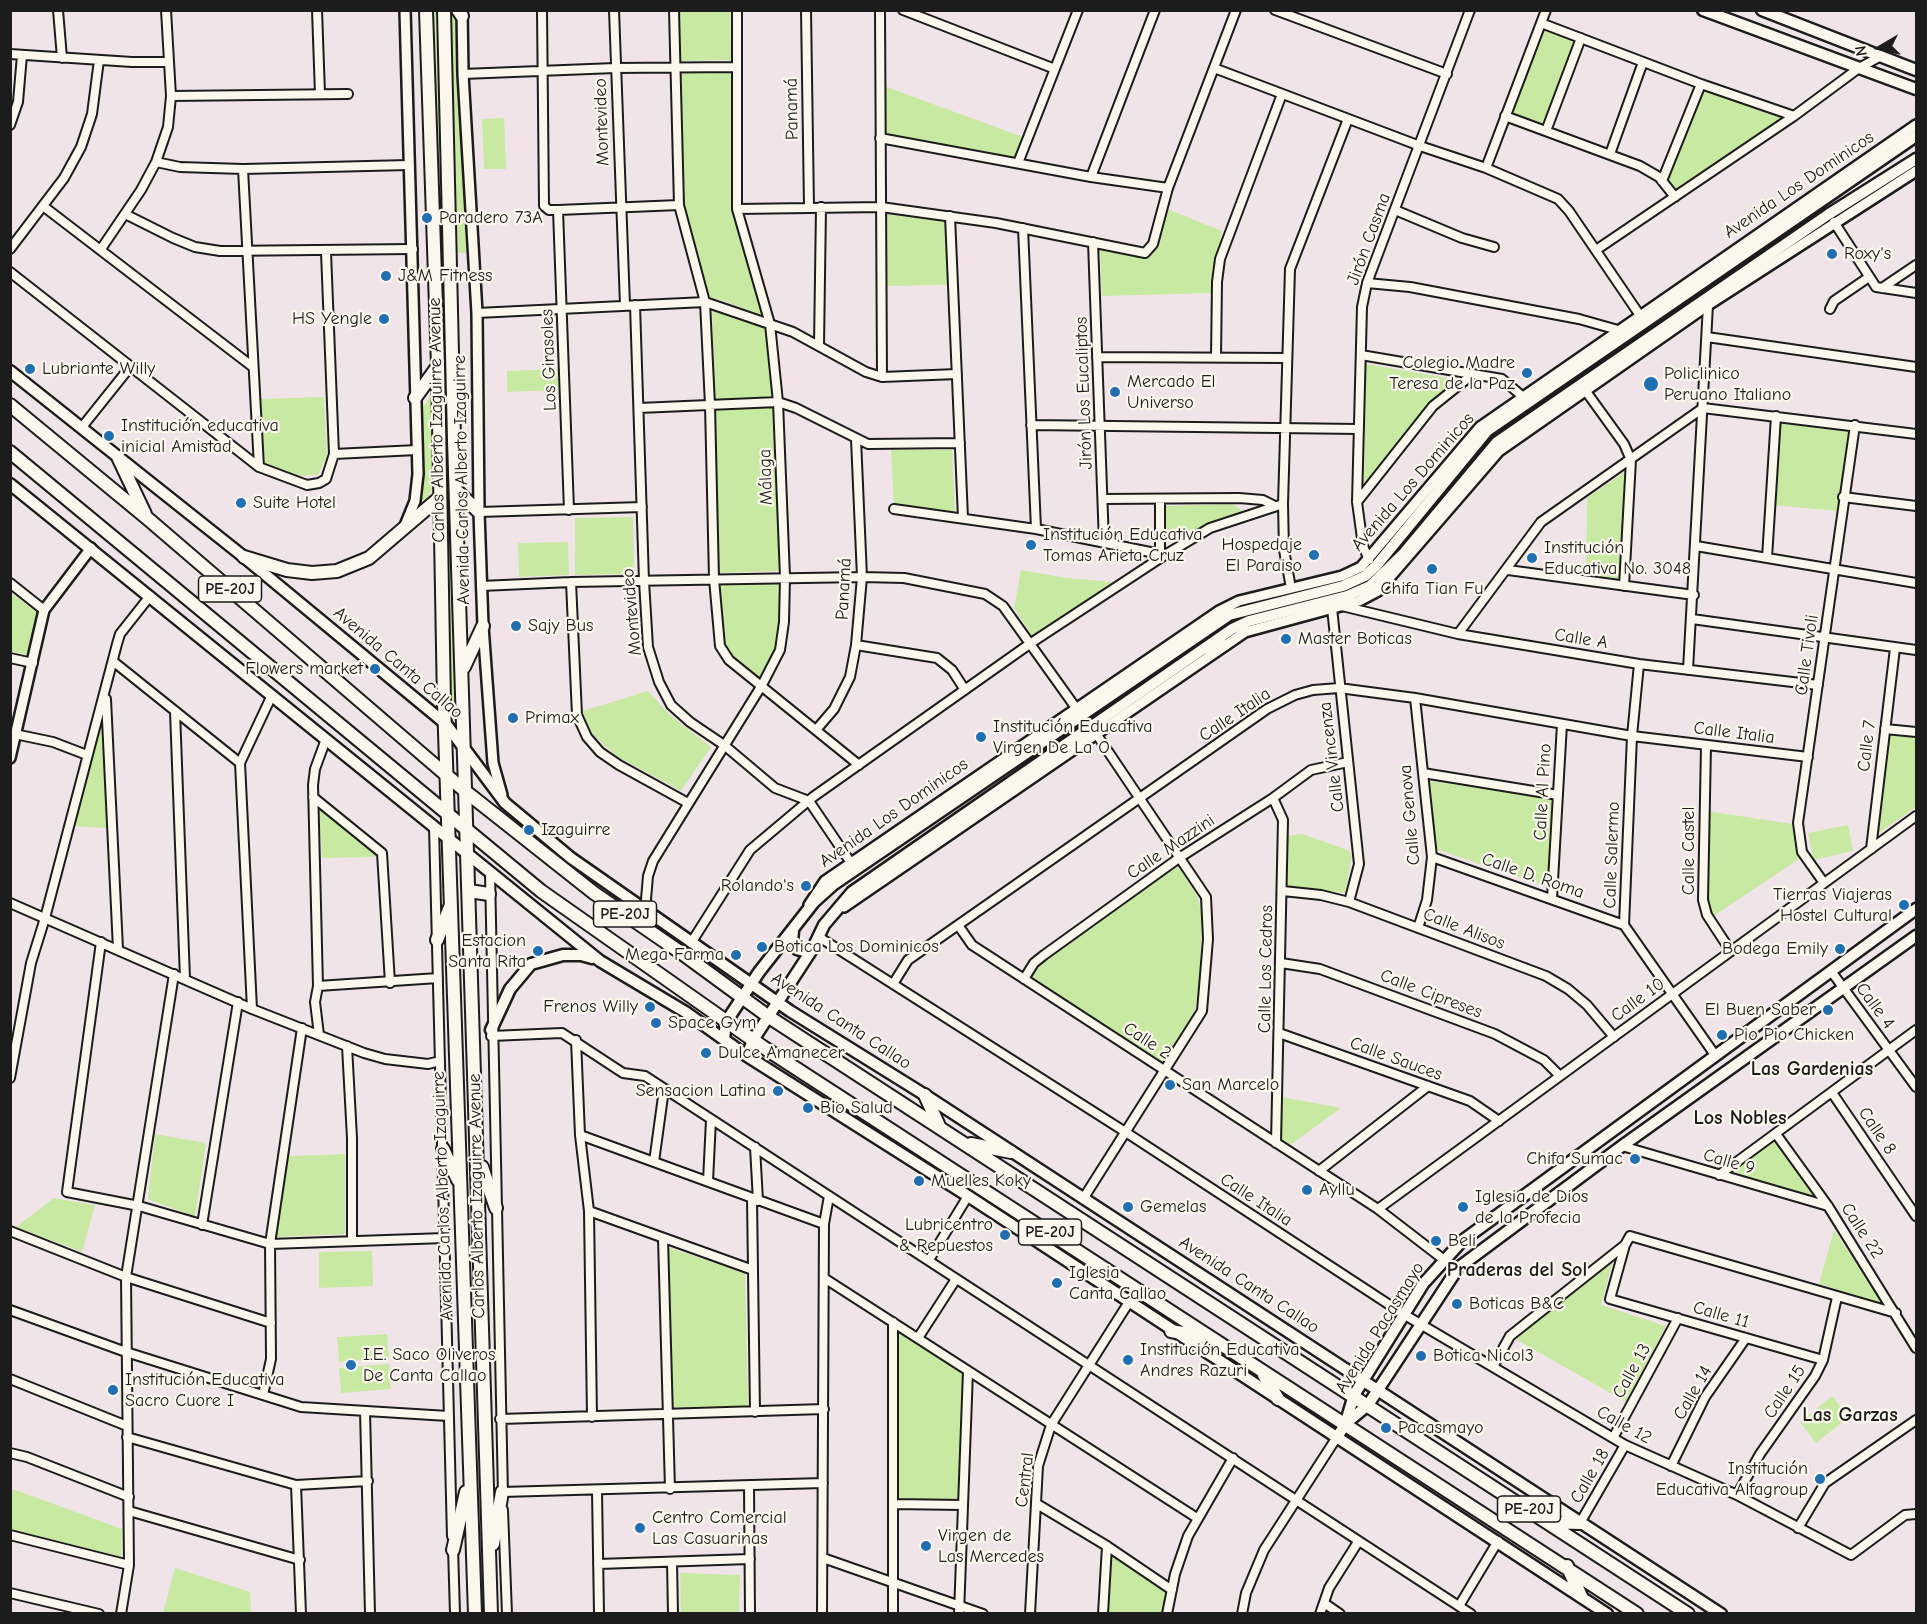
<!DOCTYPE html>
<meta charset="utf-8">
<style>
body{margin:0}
#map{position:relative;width:1927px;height:1624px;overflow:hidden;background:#f1e4e9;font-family:"Comic Neue",sans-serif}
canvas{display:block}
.frame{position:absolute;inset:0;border:12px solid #1c1c1c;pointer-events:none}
.north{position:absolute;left:1849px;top:18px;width:60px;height:60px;-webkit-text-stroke:4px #fbf7ec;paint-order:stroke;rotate:261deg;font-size:16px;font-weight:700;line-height:24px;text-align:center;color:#1c1c1c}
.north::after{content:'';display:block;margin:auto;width:21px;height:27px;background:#1c1c1c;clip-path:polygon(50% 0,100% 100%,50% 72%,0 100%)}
</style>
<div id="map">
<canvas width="1927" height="1624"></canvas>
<div class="frame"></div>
<div class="north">N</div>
</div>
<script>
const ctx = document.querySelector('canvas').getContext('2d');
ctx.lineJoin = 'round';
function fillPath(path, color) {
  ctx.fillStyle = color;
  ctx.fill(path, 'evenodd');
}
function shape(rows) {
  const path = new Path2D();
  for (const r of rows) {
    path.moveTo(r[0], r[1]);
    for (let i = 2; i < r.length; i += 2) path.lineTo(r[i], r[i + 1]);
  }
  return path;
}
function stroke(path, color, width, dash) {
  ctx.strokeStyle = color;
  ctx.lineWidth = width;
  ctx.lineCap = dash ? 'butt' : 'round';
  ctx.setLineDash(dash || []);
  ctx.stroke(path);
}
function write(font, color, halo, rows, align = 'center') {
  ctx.font = font + ' "Comic Neue",sans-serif';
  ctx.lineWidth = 4.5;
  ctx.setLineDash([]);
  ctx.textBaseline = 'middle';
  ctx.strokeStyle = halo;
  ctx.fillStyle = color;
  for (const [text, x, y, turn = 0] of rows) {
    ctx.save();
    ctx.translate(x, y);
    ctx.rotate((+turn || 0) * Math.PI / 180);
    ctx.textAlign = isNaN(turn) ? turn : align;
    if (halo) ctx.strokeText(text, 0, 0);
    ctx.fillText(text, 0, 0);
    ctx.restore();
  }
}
fillPath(shape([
 [434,11,441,11,444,149,437,149],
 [450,11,458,11,466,253,458,253],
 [679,11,730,11,731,60,681,61],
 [1543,28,1576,41,1544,126,1510,114],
 [731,69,732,202,765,317,719,299,707,298,685,212,681,71],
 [884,86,1023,137,1015,159,886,134],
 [1704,89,1783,118,1677,189,1667,180],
 [504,118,506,169,484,169,482,119],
 [1167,209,1222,231,1211,293,1102,296,1100,248,1150,258],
 [885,213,945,220,948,285,886,286],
 [440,269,446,270,451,423,445,424],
 [712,308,765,326,775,397,715,400],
 [1366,364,1459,380,1430,403,1364,487],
 [558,369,559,390,507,392,507,371],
 [433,391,437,475,427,502,419,498,423,470,423,407],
 [324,397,327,456,318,475,299,476,265,465,260,399],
 [776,406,781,571,718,573,714,409],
 [1776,422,1848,430,1838,511,1772,505],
 [445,442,449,447,457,711,449,707],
 [891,450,952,450,955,515,894,507],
 [1626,471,1620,579,1586,575,1587,498],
 [1232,504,1243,511,1169,543,1165,535,1164,506],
 [633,517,634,574,575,575,575,518],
 [568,542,569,575,519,577,518,543],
 [1021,570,1066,578,1112,582,1033,637,1014,608],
 [781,582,782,609,777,649,761,678,732,659,723,645,718,584],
 [10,592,38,613,28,655,11,651],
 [648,691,670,715,711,747,681,791,618,757,594,736,584,718,583,711],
 [103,718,106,828,73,826],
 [1888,734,1916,737,1916,807,1876,835],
 [1429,781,1552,797,1548,887,1436,849],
 [319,809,375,850,376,857,322,858],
 [1707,811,1792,824,1799,859,1712,917,1705,895],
 [1848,825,1853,851,1813,860,1808,833],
 [1302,834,1348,850,1352,855,1345,893,1287,887,1287,836],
 [1178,866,1197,895,1202,916,1199,993,1192,1019,1163,1062,1030,978,1040,964],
 [1282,1097,1341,1108,1289,1146,1280,1142],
 [155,1134,206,1143,195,1217,148,1199],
 [1774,1141,1816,1198,1731,1171],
 [345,1154,345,1234,276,1237,288,1156],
 [54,1198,95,1205,82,1252,16,1227],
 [1834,1230,1884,1304,1819,1284],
 [667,1247,745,1273,748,1407,672,1410],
 [372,1251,373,1286,319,1288,319,1252],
 [1614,1257,1601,1305,1666,1326,1626,1402,1517,1340,1528,1326],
 [897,1329,964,1374,958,1502,898,1500],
 [387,1334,389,1358,339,1362,337,1337],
 [389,1364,391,1389,341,1393,339,1368],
 [1832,1396,1849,1417,1816,1443,1800,1422],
 [10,1488,122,1529,121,1558,11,1531],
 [1110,1554,1166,1592,1163,1613,1108,1613],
 [175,1568,250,1592,251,1613,163,1613],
 [680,1573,740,1575,739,1613,681,1613]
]), '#c8e9a2');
const minor = shape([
 [58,10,62,58],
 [317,10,320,94],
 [542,10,544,206,549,210,558,210,679,205],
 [614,10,625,305],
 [674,10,679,205,705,302,710,405,714,579,720,646,729,660,859,765],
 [806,10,809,207],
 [880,10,882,377],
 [903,10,1055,69],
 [1275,10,1447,74],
 [1541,23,1701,84,1794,116],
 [10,54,132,62,168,62],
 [1214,68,1420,146,1486,168,1558,199,1569,211,1639,314],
 [463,74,615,68,737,67],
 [171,96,348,94],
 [1505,116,1640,166,1659,177,1675,197],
 [10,125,18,102,22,55],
 [1546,131,1581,38],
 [880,138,1091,177,1168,188],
 [1610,154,1643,62],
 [156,162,180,167,243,169,409,165],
 [1018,163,1078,10],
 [1486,168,1546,10],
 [243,169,259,467],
 [1091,177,1155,10],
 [1662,181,1701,84],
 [43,206,253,367],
 [737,209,881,207,996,223,1145,253,1153,244,1168,188,1236,10],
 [558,210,569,510],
 [1395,210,1462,238,1494,247],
 [127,215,173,238,195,247,220,251,413,249],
 [950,216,963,518],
 [1834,222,1876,287,1916,293],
 [1023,228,1036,529],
 [1093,242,1104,543],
 [10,249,64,178,81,147,92,114,99,60],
 [101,249,141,190,156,162,168,127,171,96,166,10],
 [1596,250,1794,116,1859,68,1881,56],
 [10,272,259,467,307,485,319,483,326,479,334,454,326,252],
 [1367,283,1410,287,1579,319,1618,330],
 [1882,288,1916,265],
 [635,305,644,581,648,647,659,682,671,705,690,722,724,745,775,788,809,801,851,863],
 [1830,309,1834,301,1869,277],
 [477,313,705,302,793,332,866,372,882,377,957,374],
 [1707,337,1916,367],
 [819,346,821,207],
 [1361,355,1502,379,1522,396],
 [1097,357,1286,358],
 [1216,357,1217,282,1220,259,1282,94],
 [1585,390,1624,444,1631,460,1624,586],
 [639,408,778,402,796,408,868,444,960,443],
 [1031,425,1359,429],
 [82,427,130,367],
 [334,454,417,450],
 [1843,497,1916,506],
 [1103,499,1239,498,1263,500,1273,505],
 [1160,499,1160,554],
 [1357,502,1433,406,1473,374],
 [894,509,1036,529,1165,555],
 [479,512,642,507],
 [1696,546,1916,583],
 [1767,558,1776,416],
 [1369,560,1363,546,1357,502,1362,307,1367,283,1470,10],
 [1508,570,1694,595],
 [571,582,577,715,587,737,600,752,619,765,688,803],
 [10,583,44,610],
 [481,586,571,582,862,577,904,578,985,594,1003,606,1076,708],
 [1291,588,1284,550,1283,504,1290,269,1348,119],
 [1342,606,1458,634,1639,664,1818,685],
 [1332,608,1359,864,1349,902],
 [1692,619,1916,650],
 [1458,634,1541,522,1703,408,1916,434],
 [856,645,937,658,952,670,965,690],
 [10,658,33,663],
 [114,662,240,763],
 [1639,664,1632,736,1624,925,1715,1055],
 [1688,670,1708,305],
 [1415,698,1432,857,1427,900,1418,928],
 [106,699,118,949],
 [175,711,185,979],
 [1885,729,1916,732],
 [816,730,834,709,850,677,856,645,862,577,856,439],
 [10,733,53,742,87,755],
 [1706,746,1703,900,1707,915,1730,950],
 [1423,773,1558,795],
 [313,797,382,853,390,983],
 [1273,798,1283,820,1276,1143],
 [434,827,452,1536],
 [1871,849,1895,648],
 [1432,857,1624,925],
 [490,873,503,1495],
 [1824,883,1802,852,1798,823,1855,425],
 [1283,891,1321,895,1349,902,1546,976,1568,989,1587,1005,1614,1037],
 [1552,898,1562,724],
 [10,903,252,1009,364,1053,385,1059,428,1064,440,1061],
 [645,911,648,876,653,861,762,685,780,650,784,622,785,577,778,402,770,324,737,209,737,10],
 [958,925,972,945,1378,1209,1443,1259],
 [819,937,1127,1133,1405,1315,1625,1445,1737,1495,1851,1555,1905,1515,1916,1514],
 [101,942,67,1192,139,1206,270,1244,445,1238],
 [691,943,750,850,813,797,1031,643,1165,555,1210,528,1283,504],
 [1281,963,1320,969,1495,1034,1544,1060,1560,1076],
 [1831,971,1916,1087],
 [1024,979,1034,963,1044,955,1179,858,1273,798,1311,770,1348,762],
 [893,984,908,960,1267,709,1295,695,1313,690,1339,688,1415,698,1632,736,1808,757],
 [318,986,438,978],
 [252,1009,240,763,272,695],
 [1279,1033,1470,1101,1499,1121],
 [319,1035,315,1002,318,986,313,785,315,769,326,739],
 [491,1036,562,1033,623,1073,645,1076,1471,1614],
 [576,1040,580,1135,589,1211,592,1417],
 [347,1046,352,1138,352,1241],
 [10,1078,31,963,45,918,117,644,120,634,150,596],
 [1833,1094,1916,1216],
 [1776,1134,1828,1206,1916,1348],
 [580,1135,824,1224,822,1614],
 [1622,1146,1828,1206],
 [755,1147,758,1201],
 [654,1162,664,1089],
 [1319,1171,1428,1086],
 [1719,1175,1916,1030],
 [708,1181,711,1120],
 [752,1199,755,1412],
 [1083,1199,1202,1011,1208,939,1206,897,1095,732],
 [1378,1209,1916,816],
 [589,1211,753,1270],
 [824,1224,829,1196],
 [202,1225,238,1002],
 [10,1231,126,1277,271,1323],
 [663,1238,670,1489],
 [1625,1245,1610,1299,1823,1360],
 [929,1260,968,1196],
 [824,1278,1197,1518],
 [10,1310,126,1352,301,1407,448,1416],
 [918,1338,956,1279],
 [1494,1365,1510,1336,1625,1245,1630,1236,1896,1313],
 [10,1379,127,1426],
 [263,1395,271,1359,270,1244,302,1028],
 [365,1411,370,1614],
 [500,1419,824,1409],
 [127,1437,296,1485,368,1481],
 [1613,1438,1678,1318],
 [10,1453,27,1457,129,1497],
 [1671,1466,1705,1397,1746,1338],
 [296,1485,301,1614],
 [749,1486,750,1614],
 [597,1491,599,1614],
 [502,1492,823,1483],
 [1737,1495,1760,1454,1815,1376,1823,1360,1837,1297],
 [894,1504,962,1505],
 [1037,1504,1107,1546,1172,1590],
 [503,1510,507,1614],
 [129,1511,300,1560],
 [1580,1523,1625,1445],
 [1798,1528,1825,1483,1916,1420],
 [10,1535,129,1565],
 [453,1548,455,1614],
 [823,1558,983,1614],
 [672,1562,673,1614],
 [598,1564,750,1559],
 [10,1593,99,1614],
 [1324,1603,1340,1614],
 [1459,1606,1498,1541],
 [121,1614,129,1565,126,1277,174,974],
 [893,1614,893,1322],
 [959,1614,968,1371],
 [1030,1614,1038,1466,1051,1425,1129,1302],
 [1103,1614,1107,1546],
 [1167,1614,1175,1574,1188,1536,1233,1458],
 [1242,1614,1246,1593,1264,1550,1337,1437],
 [1320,1614,1329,1588,1358,1542]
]);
const tertiary = shape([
 [462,10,463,74,477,313,479,512,483,626,493,763,502,795],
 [404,528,415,501,418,474,405,10],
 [10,758,44,610,91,548],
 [809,905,825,881,1219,611,1239,601,1342,576,1361,567,1480,427,1916,125],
 [844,907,1245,632,1359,601,1378,591,1499,451,1708,305,1916,171]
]);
const secondary = shape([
 [1703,10,1916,89],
 [1762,10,1916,70],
 [10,371,244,557,446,724,505,803,571,858,790,1011,925,1095,1721,1614],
 [10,484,600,961,687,1013,747,1056,968,1196,1607,1614],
 [1207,649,1225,645],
 [793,931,792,941,797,949,804,951,813,948],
 [491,1030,510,989,531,964,563,955,581,955,592,958],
 [724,1039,726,1022,759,972,814,902,834,884,1229,615,1343,586,1365,576,1376,566,1487,431,1916,136],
 [747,1056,753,1040,813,948,824,925,852,892,1232,629,1249,621,1347,596,1370,586,1404,553,1497,442,1829,214,1916,159],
 [1345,1424,1368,1405,1458,1268,1622,1146,1916,936],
 [1337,1437,1345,1425,1354,1395,1423,1284,1462,1241,1916,909]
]);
const primary = shape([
 [426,10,438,366,444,703,475,1614],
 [444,10,454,440,491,1614],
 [458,10,462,16],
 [415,398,438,366],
 [457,491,479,512],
 [244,557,287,570,312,573,337,571,369,558,438,499],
 [464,667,483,626],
 [469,891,489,894],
 [437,940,450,907],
 [443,1149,458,1180],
 [482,1167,496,1208],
 [493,1544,502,1492],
 [453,1550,466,1492]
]);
const trunk = shape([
 [10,405,147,518,465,791,594,893,683,954,769,1017,1688,1614],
 [10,452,541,891,763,1047,1637,1614],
 [118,457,145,514],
 [925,1095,939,1126],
 [971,1144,1011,1152],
 [1171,1331,1205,1337],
 [1264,1375,1278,1399],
 [1549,1522,1580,1523],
 [1567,1566,1581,1596]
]);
stroke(minor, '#1c1c1c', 12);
stroke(tertiary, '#1c1c1c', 14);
stroke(secondary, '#1c1c1c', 15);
stroke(primary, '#1c1c1c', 16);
stroke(trunk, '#1c1c1c', 16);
stroke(minor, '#fbf7ec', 8);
stroke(tertiary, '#fbf7ec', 9);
stroke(secondary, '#fbf7ec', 10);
stroke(primary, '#fbf7ec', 12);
stroke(trunk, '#fbf7ec', 12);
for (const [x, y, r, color] of [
 [427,218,6,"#1f6fb2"],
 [1832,254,6,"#1f6fb2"],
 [386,276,6,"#1f6fb2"],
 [384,319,6,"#1f6fb2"],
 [30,369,6,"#1f6fb2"],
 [1527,373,6,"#1f6fb2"],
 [1651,384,8,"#1f6fb2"],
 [1115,392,6,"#1f6fb2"],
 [109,436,6,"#1f6fb2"],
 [241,503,6,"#1f6fb2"],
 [1031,545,6,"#1f6fb2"],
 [1314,555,6,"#1f6fb2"],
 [1532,558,6,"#1f6fb2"],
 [1432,569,6,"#1f6fb2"],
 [516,626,6,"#1f6fb2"],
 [1286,639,6,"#1f6fb2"],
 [375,669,6,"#1f6fb2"],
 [513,718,6,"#1f6fb2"],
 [981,737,6,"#1f6fb2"],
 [529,830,6,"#1f6fb2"],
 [806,886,6,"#1f6fb2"],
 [1904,905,6,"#1f6fb2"],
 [762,947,6,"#1f6fb2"],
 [1840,949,6,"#1f6fb2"],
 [538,951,6,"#1f6fb2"],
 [736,955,6,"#1f6fb2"],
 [650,1007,6,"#1f6fb2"],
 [1828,1010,6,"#1f6fb2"],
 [656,1023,6,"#1f6fb2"],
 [1722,1035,6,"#1f6fb2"],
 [706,1053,6,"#1f6fb2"],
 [1170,1085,6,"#1f6fb2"],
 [778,1091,6,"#1f6fb2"],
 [808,1108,6,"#1f6fb2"],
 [1635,1159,6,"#1f6fb2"],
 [919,1181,6,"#1f6fb2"],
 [1307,1190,6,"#1f6fb2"],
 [1128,1207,6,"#1f6fb2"],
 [1463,1207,6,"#1f6fb2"],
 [1005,1235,6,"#1f6fb2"],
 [1436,1241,6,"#1f6fb2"],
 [1057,1283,6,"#1f6fb2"],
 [1457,1304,6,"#1f6fb2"],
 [1421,1356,6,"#1f6fb2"],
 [1128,1360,6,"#1f6fb2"],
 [351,1365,6,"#1f6fb2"],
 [113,1390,6,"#1f6fb2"],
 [1386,1428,6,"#1f6fb2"],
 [1820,1479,6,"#1f6fb2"],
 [640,1528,6,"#1f6fb2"],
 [926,1546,6,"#1f6fb2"]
]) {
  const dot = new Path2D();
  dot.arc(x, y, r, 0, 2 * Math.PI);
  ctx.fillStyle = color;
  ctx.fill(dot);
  stroke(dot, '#fbf7ec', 2);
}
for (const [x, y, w] of [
 [230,589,63],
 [625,914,63],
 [1050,1232,63],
 [1529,1509,63]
]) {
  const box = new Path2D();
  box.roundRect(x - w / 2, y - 13, w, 26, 4.5);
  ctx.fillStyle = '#fbf7ec';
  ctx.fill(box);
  stroke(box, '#1c1c1c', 1.5);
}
write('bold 16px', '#1c1c1c', null, [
 ["PE-20J",230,589],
 ["PE-20J",625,914],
 ["PE-20J",1050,1232],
 ["PE-20J",1529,1509]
]);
write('18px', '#1c1c1c', '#fbf7ec', [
 ["Panamá",792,109,-91],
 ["Montevideo",602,122,-92],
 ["Avenida Los Dominicos",1799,185,-34],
 ["Jirón Casma",1369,239,-70],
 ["Los Girasoles",549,360,-92],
 ["Jirón Los Eucaliptos",1084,393,-92],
 ["Carlos Alberto Izaguirre Avenue",437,420,-91],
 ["Málaga",766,477,-92],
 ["Avenida Carlos Alberto Izaguirre",462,480,-91],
 ["Avenida Los Dominicos",1413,482,-49],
 ["Panamá",844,589,-87],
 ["Montevideo",632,612,-95],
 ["Calle A",1581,639,9],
 ["Calle Tivoli",1807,655,-82],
 ["Avenida Canta Callao",398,663,40],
 ["Calle Italia",1235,715,-34],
 ["Calle Italia",1734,733,7],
 ["Calle 7",1867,746,-83],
 ["Calle Vincenza",1332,757,-97],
 ["Calle Al Pino",1543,792,-87],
 ["Avenida Los Dominicos",894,813,-35],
 ["Calle Genova",1410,815,-95],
 ["Calle Mazzini",1171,847,-34],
 ["Calle Castel",1689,851,-90],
 ["Calle Salermo",1612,855,-88],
 ["Calle D. Roma",1533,876,19],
 ["Calle Alisos",1464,929,21],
 ["Calle Los Cedros",1266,969,-89],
 ["Calle Cipreses",1431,994,21],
 ["Calle 10",1638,1000,-36],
 ["Calle 4",1875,1006,54],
 ["Avenida Canta Callao",841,1021,33],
 ["Calle 2",1147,1041,33],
 ["Calle Sauces",1396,1059,20],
 ["Calle 8",1877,1131,56],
 ["Calle 9",1729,1162,16],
 ["Avenida Carlos Alberto Izaguirre",443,1196,-92],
 ["Carlos Alberto Izaguirre Avenue",477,1196,-91],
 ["Calle Italia",1256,1200,33],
 ["Calle 22",1862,1231,57],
 ["Avenida Canta Callao",1249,1285,33],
 ["Calle 11",1721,1315,16],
 ["Avenida Pacasmayo",1380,1328,-58],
 ["Calle 13",1632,1371,-61],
 ["Calle 15",1785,1392,-56],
 ["Calle 14",1693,1393,-60],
 ["Calle 12",1624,1425,29],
 ["Calle 18",1590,1476,-60],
 ["Central",1025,1480,-83]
]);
write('18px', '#1c1c1c', '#fbf7ec', [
 ["Paradero 73A",439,218],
 ["Roxy's",1844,254],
 ["J&M Fitness",398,276],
 ["HS Yengle",372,319,"right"],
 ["Colegio Madre",1515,363,"right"],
 ["Teresa de la Paz",1515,384,"right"],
 ["Lubriante Willy",42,369],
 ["Policlinico",1664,374],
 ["Peruano Italiano",1664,395],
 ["Mercado El",1127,382],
 ["Universo",1127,403],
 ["Institución educativa",121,426],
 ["inicial Amistad",121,447],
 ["Suite Hotel",253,503],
 ["Institución Educativa",1043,535],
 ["Tomas Arieta Cruz",1043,556],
 ["Hospedaje",1302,545,"right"],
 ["El Paraiso",1302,566,"right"],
 ["Institución",1544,548],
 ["Educativa No. 3048",1544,569],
 ["Chifa Tian Fu",1432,589,"center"],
 ["Sajy Bus",528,626],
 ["Master Boticas",1298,639],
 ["Flowers market",363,669,"right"],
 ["Primax",525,718],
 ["Institución Educativa",993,727],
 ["Virgen De La O",993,748],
 ["Izaguirre",541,830],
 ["Rolando's",794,886,"right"],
 ["Tierras Viajeras",1892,895,"right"],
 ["Hostel Cultural",1892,916,"right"],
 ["Estacion",526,941,"right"],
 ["Santa Rita",526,962,"right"],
 ["Botica Los Dominicos",774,947],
 ["Bodega Emily",1828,949,"right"],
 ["Mega Farma",724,955,"right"],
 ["Frenos Willy",638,1007,"right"],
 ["El Buen Saber",1816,1010,"right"],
 ["Space Gym",668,1023],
 ["Pio Pio Chicken",1734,1035],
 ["Dulce Amanecer",718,1053],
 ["San Marcelo",1182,1085],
 ["Sensacion Latina",766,1091,"right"],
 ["Bio Salud",820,1108],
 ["Chifa Sumac",1623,1159,"right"],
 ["Muelles Koky",931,1181],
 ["Ayllu",1319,1190],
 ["Iglesia de Dios",1475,1197],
 ["de la Profecia",1475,1218],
 ["Gemelas",1140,1207],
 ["Lubricentro",993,1225,"right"],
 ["& Repuestos",993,1246,"right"],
 ["Beli",1448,1241],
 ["Iglesia",1069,1273],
 ["Canta Callao",1069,1294],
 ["Boticas B&C",1469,1304],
 ["Institución Educativa",1140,1350],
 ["Andres Razuri",1140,1371],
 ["I.E. Saco Oliveros",363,1355],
 ["De Canta Callao",363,1376],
 ["Botica Nicol3",1433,1356],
 ["Institución Educativa",125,1380],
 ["Sacro Cuore I",125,1401],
 ["Pacasmayo",1398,1428],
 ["Institución",1808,1469,"right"],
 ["Educativa Alfagroup",1808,1490,"right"],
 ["Centro Comercial",652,1518],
 ["Las Casuarinas",652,1539],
 ["Virgen de",938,1536],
 ["Las Mercedes",938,1557]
], 'left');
write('bold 20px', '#1c1c1c', '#fbf7ec', [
 ["Las Gardenias",1812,1069],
 ["Los Nobles",1740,1118],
 ["Praderas del Sol",1517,1270],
 ["Las Garzas",1850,1415]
]);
</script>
